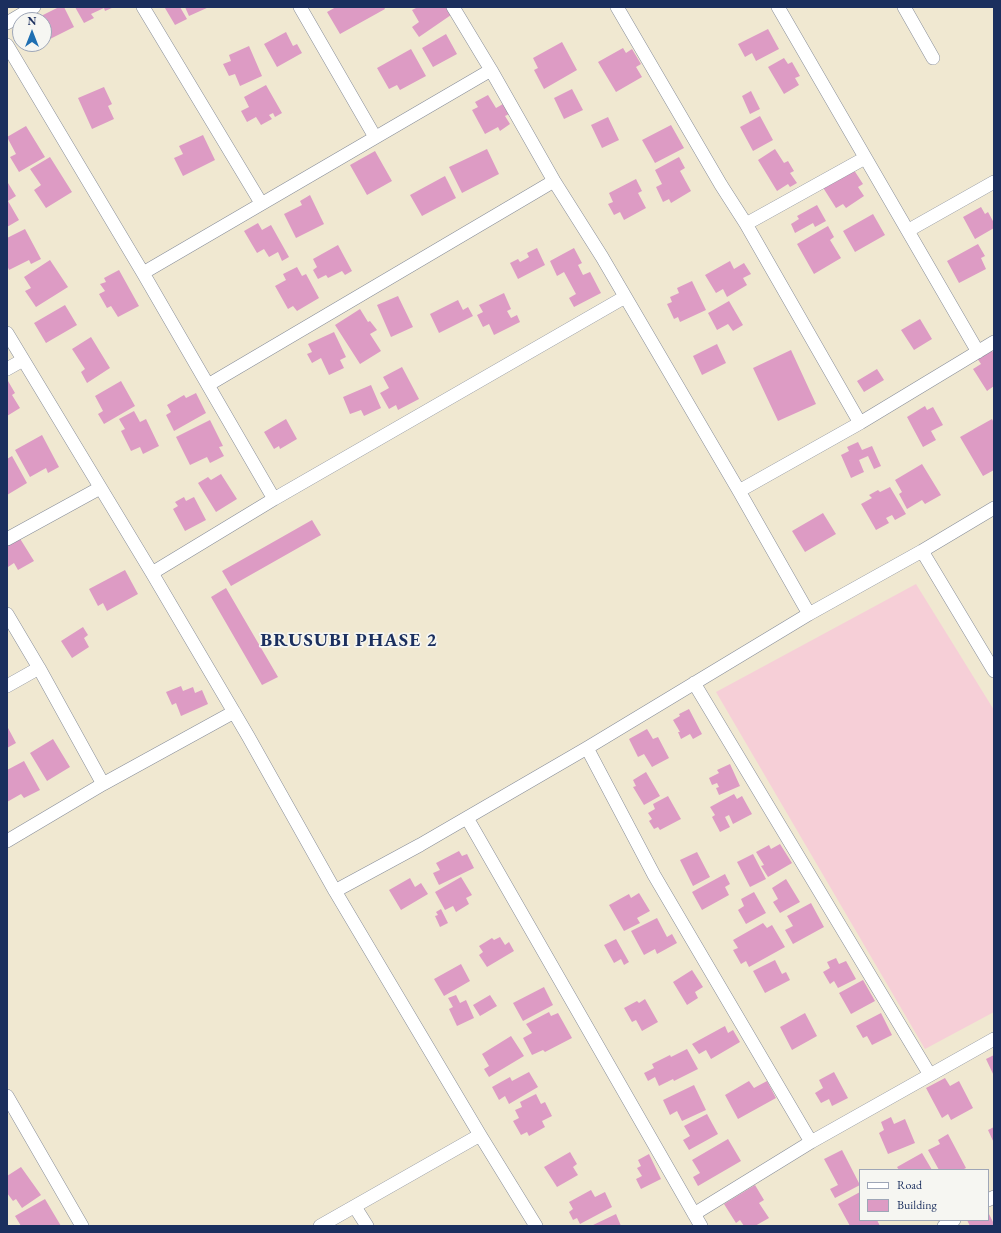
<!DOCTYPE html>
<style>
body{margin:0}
#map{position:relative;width:1001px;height:1233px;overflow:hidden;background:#f0e8d1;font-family:"EB Garamond",serif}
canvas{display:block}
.frame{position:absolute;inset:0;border:8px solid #1b2f5e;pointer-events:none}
.legend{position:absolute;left:859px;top:1169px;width:130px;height:52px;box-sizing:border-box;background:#f6f6f2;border:1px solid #9ea6b7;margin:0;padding:5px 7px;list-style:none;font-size:12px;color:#1b2f5e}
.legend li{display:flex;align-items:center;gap:8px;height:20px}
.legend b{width:20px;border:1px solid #9ea6b7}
.north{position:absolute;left:12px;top:12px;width:40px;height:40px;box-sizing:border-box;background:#f6f6f2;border:1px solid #9ea6b7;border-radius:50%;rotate:0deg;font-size:11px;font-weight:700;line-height:16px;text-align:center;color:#1b2f5e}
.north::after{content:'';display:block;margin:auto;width:14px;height:18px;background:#1f6fb2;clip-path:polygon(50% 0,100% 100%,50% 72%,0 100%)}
</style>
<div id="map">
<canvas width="1001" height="1233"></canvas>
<div class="frame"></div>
<ul class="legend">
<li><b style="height:5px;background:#fff"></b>Road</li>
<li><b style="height:11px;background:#dd9bc4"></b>Building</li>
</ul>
<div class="north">N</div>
</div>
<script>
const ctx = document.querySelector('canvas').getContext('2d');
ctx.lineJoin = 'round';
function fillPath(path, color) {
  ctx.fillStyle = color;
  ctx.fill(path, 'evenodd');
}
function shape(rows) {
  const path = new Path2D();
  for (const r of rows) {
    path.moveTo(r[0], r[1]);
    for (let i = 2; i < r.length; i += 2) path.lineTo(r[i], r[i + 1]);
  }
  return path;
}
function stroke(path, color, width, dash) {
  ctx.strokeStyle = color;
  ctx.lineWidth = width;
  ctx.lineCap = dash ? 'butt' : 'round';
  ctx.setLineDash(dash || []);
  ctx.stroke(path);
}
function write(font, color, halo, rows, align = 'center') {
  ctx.font = font + ' "EB Garamond",serif';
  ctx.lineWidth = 3.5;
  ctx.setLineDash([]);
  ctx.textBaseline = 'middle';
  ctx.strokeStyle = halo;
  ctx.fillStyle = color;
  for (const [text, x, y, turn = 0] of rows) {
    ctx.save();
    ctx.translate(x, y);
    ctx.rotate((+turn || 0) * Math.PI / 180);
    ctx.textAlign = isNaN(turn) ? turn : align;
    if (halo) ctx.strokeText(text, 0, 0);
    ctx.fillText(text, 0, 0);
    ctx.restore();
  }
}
fillPath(shape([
 [916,584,994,710,994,1012,925,1049,716,692]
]), '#f6cfd7');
fillPath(shape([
 [59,7,64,7,74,27,44,42,44,20,41,20,39,17],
 [75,7,114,7,105,11,104,8,91,14,94,18,84,23],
 [167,7,180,7,187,19,175,25,165,8],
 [185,7,209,7,189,16],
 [336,7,384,7,385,9,340,34,327,12],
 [415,7,446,7,451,15,419,37,412,27,419,22,412,10,416,8],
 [768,29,779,49,756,61,752,53,745,57,738,44],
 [286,32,293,46,297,44,302,53,277,67,264,44],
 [446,34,457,54,433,67,422,48],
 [562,42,577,70,544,89,534,70,538,68,533,58],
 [249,46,262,76,240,86,235,74,229,76,223,64,231,61,229,55],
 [623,48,626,53,632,49,641,64,636,67,642,77,616,92,598,62],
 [411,49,426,76,400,90,397,85,389,89,377,68],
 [784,58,788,64,792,62,800,76,795,78,799,85,784,94,768,67],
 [266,85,282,113,275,117,273,113,269,115,272,119,261,125,256,117,247,122,241,111,249,107,244,97],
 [104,87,112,104,108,106,114,119,92,129,78,98],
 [572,89,583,110,564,119,554,98],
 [751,91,760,109,750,114,742,96],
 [488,95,496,108,503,104,509,114,505,116,510,124,500,131,498,127,485,134,472,110,478,107,475,102],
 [760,116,773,140,753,151,740,127],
 [608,117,619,140,602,148,591,125],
 [671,125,684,148,655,163,642,140],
 [26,126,45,157,19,172,10,157,16,154,7,137],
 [203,135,215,160,183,176,174,158,183,154,179,146],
 [487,149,499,174,462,193,449,167],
 [775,149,784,163,788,161,794,171,790,173,797,183,790,187,788,184,777,191,758,160],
 [375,151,392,181,367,195,350,165],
 [50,157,72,192,46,208,34,190,41,185,30,169],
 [679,157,685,168,680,171,691,191,671,203,669,199,663,202,656,187,662,184,655,170],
 [852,167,863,184,858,187,864,196,846,208,843,204,836,208,822,186],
 [445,176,456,198,422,216,410,195],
 [636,179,642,191,638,193,646,208,624,220,620,212,614,215,608,204,613,202,609,193],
 [7,183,8,183,16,196,8,201,19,220,7,227],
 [310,195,324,224,296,238,284,214,302,205,300,201],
 [817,205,826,221,815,227,813,223,795,233,791,224,799,219,797,216],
 [981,207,985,214,988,212,994,223,994,228,975,239,963,217],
 [873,214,885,235,855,252,843,231],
 [258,223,262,230,271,225,289,257,282,261,278,252,269,257,264,249,257,253,244,231],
 [828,226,834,237,830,240,841,258,814,274,797,244],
 [25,229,41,259,31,264,29,260,9,270,7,265,7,238],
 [978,244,985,256,981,258,986,269,959,283,947,261],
 [338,245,352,271,345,275,342,271,328,278,326,275,318,279,313,270,317,267,313,259],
 [537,248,545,265,518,279,510,263,518,259,520,262,529,257,527,253],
 [574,248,582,263,578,265,583,275,590,272,601,293,574,307,569,298,576,294,564,272,557,276,550,261],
 [50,260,68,287,36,307,25,291,31,288,24,277],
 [730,261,734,269,744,263,751,274,743,278,747,285,727,297,723,289,716,293,705,275],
 [297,267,302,276,306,274,319,298,297,311,293,306,288,309,275,286,286,280,283,274],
 [119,270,139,306,118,317,111,306,107,308,99,294,105,291,100,284,106,282,104,278],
 [692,281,706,310,680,322,678,317,674,319,667,304,672,302,670,297,679,293,677,288],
 [504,293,511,309,507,311,511,318,517,315,520,322,494,335,489,324,483,327,477,315,483,312,479,305],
 [398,296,413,327,391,337,377,305],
 [458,300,463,310,468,307,473,316,439,333,430,314],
 [729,301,743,325,733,331,728,324,717,330,708,313],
 [65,305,77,325,46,343,34,323],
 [360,309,368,322,370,321,377,330,370,334,381,351,360,364,335,325],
 [920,319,932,339,914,350,901,330],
 [334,332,346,357,340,360,344,368,329,375,321,358,312,363,307,354,312,352,308,344],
 [91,337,110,368,87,383,81,372,85,369,72,349],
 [717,344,726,363,702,375,693,356],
 [991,349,994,354,994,386,987,391,973,369,981,364,977,358],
 [791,350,816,404,778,421,753,368],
 [402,367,419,399,398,410,396,405,389,409,380,393,389,388,383,377],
 [877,369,884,380,864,392,857,381],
 [8,381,15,393,12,395,20,408,7,416,7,382],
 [121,381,135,406,104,424,98,414,103,411,95,396],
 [371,385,381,408,364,416,361,410,350,414,343,397],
 [196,393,206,413,174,431,166,415,171,412,167,405,184,395,186,398],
 [925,406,927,410,933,407,943,425,931,431,936,440,923,447,907,417],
 [134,411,140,422,146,419,159,446,143,454,140,447,131,451,121,431,125,429,119,419],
 [286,419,297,439,280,449,279,446,274,449,264,432],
 [992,419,994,423,994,457,993,457,994,459,994,470,983,476,960,437],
 [210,420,223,446,219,447,224,456,210,463,207,457,190,465,176,437],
 [42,435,59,467,48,473,46,468,30,477,15,450],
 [858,442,862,450,872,446,881,466,874,469,868,456,859,460,864,472,851,478,841,455,849,451,847,447],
 [12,456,27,483,7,495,7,459],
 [922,464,941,495,925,504,922,500,907,509,899,494,902,492,895,480],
 [221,474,237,499,216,512,198,483,208,477,211,480],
 [890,487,906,514,895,520,892,515,886,518,889,523,876,530,861,504,872,498,869,495,878,490,880,492],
 [184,497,186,501,194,497,206,520,185,531,173,509,178,506,175,502],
 [823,513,836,534,805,552,792,531],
 [312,520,321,535,231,586,222,571],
 [19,537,34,561,18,570,14,563,8,567,7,565,7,544],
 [125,570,138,594,107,611,103,603,98,606,89,589],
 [226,588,278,677,262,685,211,597],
 [83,627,88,635,84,638,89,647,72,658,61,641],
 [181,686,183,691,193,687,195,693,202,690,208,704,181,716,176,703,172,705,166,692],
 [689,709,702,734,693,739,690,734,681,739,678,732,680,732,673,720,680,716,679,714],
 [7,726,16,743,7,748],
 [647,729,653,739,658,737,669,758,652,767,644,754,638,757,629,739],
 [53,739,70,767,47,781,30,753],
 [24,761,40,790,24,798,21,794,7,802,7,770],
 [730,764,740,786,719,795,716,788,719,787,717,783,712,785,709,778,719,773,717,770],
 [646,772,660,796,644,805,633,787,636,786,633,780],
 [734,794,737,799,742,796,752,814,733,824,729,815,725,817,730,827,720,832,712,817,715,815,710,807],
 [668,796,681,819,660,830,658,827,654,829,649,821,652,819,648,813,655,809,653,804],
 [780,844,792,863,768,877,761,866,764,865,756,852,769,845,771,849],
 [459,851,462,856,467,854,474,868,439,885,433,873,440,870,436,863],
 [697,852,710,877,693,886,680,860],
 [753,854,766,879,750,887,737,862],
 [725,874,730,884,725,887,729,895,702,910,692,892],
 [461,877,472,895,466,898,469,904,456,912,453,906,445,910,435,892],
 [410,878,415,887,421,883,428,894,401,910,389,890],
 [786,879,800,902,780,913,773,902,778,899,772,888],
 [754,892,766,913,746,924,738,910,744,906,741,899],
 [639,893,650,911,637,918,640,923,624,931,609,905,629,894,631,898],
 [811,903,824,927,793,944,785,930,793,926,787,916],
 [441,909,448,923,440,927,435,916,438,915,436,912],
 [657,918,667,937,672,934,677,943,657,954,655,949,644,955,631,931],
 [763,923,767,928,772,925,785,947,749,967,746,961,741,964,733,950,738,948,733,940],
 [500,937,505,945,509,942,514,951,487,967,479,955,483,952,479,946,492,938,494,940],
 [616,939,629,962,624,965,621,959,614,963,604,945],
 [836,958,839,964,846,961,856,979,838,988,834,981,830,984,823,972,830,968,827,962],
 [775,960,782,974,786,972,790,980,765,993,753,971],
 [461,964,470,981,444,996,434,979],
 [692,970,703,987,695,992,698,998,687,1005,673,982],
 [863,980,875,1001,851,1014,839,993],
 [544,987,553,1005,523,1021,513,1003],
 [456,995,460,1003,466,1000,474,1018,457,1026,449,1009,453,1007,448,998],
 [490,995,497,1006,480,1016,473,1005],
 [645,999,658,1022,642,1031,636,1020,632,1022,624,1008,637,1001,639,1003],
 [549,1012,551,1016,558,1013,572,1038,545,1052,543,1050,532,1055,523,1038,532,1033,526,1024],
 [805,1013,817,1036,792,1050,780,1027],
 [881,1013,892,1035,872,1045,867,1036,863,1038,856,1026],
 [725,1026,728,1033,733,1030,740,1042,711,1059,706,1050,699,1054,692,1044],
 [511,1036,524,1056,489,1077,484,1069,489,1066,482,1054],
 [687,1049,698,1069,674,1081,673,1079,659,1086,655,1077,648,1081,644,1073,654,1068,652,1064,670,1055,671,1057],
 [994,1055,994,1076,986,1059],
 [529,1072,538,1087,509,1104,505,1096,499,1100,492,1087,510,1077,512,1081],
 [834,1072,848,1098,832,1106,829,1099,821,1103,815,1093,823,1088,819,1080],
 [945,1078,950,1086,959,1081,973,1108,951,1120,948,1114,942,1118,926,1088],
 [749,1081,754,1088,767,1081,776,1098,738,1119,725,1095],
 [694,1085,706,1110,682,1121,677,1111,670,1115,663,1100],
 [536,1094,541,1104,545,1102,552,1116,542,1121,545,1127,529,1136,527,1132,521,1135,513,1121,519,1118,515,1110,522,1107,520,1102],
 [707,1114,718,1134,689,1150,683,1140,690,1136,684,1126],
 [891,1117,894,1124,905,1119,915,1143,888,1154,879,1133,884,1130,881,1122],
 [994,1127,994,1143,988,1130],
 [948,1134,966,1168,962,1170,939,1170,928,1150,940,1144,938,1140],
 [728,1139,741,1161,698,1186,693,1177,700,1173,692,1160],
 [842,1150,860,1185,835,1198,830,1189,838,1185,824,1159],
 [570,1152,577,1164,573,1167,578,1175,557,1187,544,1167],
 [922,1153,932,1170,899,1170,897,1167],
 [649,1154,661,1179,641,1189,636,1179,642,1176,637,1168,641,1166,638,1160],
 [21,1167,41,1195,22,1208,16,1199,13,1201,7,1193,7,1176],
 [755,1185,764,1200,759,1203,769,1218,755,1226,744,1226,740,1220,736,1223,724,1204],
 [591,1190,595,1197,605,1192,612,1207,580,1224,577,1218,573,1220,569,1212,573,1209,569,1202],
 [860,1192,860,1220,877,1220,880,1226,850,1226,838,1204],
 [45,1199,61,1226,21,1226,15,1216],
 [988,1212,994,1224,994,1226,970,1226,967,1220,988,1220],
 [616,1214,621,1226,591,1226]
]), '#dd9bc4');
const street = shape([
 [143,7,261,203],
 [300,7,375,137],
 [453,7,491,70,554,181,602,257,739,491,809,614],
 [617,7,721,185,746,224,860,423],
 [778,7,978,352],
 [904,7,933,58],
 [7,23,34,7],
 [7,45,143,273,274,499],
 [746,224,865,158],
 [909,230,994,182],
 [143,273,491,70],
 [7,333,152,573,248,736,335,891,480,1135,536,1226],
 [7,369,23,360],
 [208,385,554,181],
 [739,491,860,423,994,342],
 [7,539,100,488],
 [922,551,994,671],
 [152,573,274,499,625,297],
 [7,614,39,668,103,784],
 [694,683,930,1075],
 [7,686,39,668],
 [587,748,654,875,811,1142],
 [467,818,701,1226],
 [7,841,103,784,234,712],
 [335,891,420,845,587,748,809,614,922,551,994,508],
 [7,1096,82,1226],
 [988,1200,994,1197],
 [355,1207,367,1226],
 [694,1214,811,1142,994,1039],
 [320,1226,480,1135],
 [944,1226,954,1220]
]);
stroke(street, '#868c98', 14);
stroke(street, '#fff', 13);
ctx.letterSpacing = '1px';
write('bold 19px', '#1b2f5e', '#f6f6f2', [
 ["BRUSUBI PHASE 2",349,641]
]);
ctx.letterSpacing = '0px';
</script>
